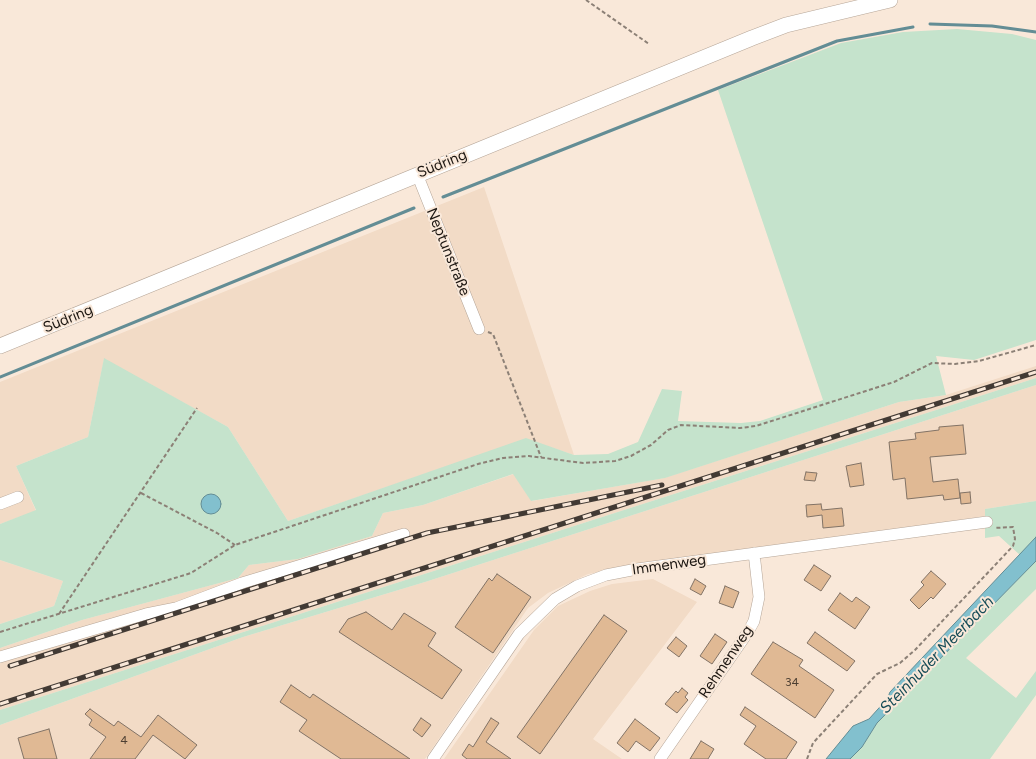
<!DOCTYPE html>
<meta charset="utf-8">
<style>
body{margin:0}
canvas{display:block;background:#f9e8d9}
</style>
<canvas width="1036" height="759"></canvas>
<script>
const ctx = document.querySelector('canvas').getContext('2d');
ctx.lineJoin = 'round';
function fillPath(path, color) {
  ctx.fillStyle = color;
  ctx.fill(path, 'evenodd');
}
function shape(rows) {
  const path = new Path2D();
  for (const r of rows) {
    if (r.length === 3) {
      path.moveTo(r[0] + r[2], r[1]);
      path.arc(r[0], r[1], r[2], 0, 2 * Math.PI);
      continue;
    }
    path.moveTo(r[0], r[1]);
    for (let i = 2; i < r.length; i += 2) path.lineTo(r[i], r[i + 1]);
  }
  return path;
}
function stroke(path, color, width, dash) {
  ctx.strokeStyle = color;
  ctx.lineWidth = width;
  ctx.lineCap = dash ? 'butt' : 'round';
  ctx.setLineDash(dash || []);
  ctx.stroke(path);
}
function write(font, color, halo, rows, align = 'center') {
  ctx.font = font + ' Figtree,sans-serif';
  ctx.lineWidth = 4;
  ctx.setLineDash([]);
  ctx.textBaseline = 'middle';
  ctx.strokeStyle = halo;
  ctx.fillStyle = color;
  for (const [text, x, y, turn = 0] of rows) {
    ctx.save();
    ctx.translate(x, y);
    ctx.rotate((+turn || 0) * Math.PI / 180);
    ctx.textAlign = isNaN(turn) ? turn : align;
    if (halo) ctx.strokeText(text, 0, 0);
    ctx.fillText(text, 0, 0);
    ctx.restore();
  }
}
fillPath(shape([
 [484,187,574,455,526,439,288,521,228,427,104,359,88,437,16,466,36,511,0,524,0,382],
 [1036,366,1036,378,0,710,0,648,82,620,238,578,249,565,298,559,372,536,383,513,423,505,514,474,532,501,664,478,899,402,946,395],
 [1036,385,1036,501,985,509,985,516,836,538,638,565,588,574,548,593,528,608,425,759,0,759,0,725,243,637,425,582],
 [0,560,63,581,54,606,0,624],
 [653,579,697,602,593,739,622,759,444,759,534,630,558,606,590,591,612,584]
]), '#f2dbc6');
fillPath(shape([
 [957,29,1012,34,1036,40,1036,340,974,360,936,356,946,395,899,402,665,478,531,501,513,474,423,505,383,513,372,536,298,559,249,565,238,578,82,620,0,648,0,624,54,606,63,581,0,560,0,524,36,510,16,466,88,437,104,358,228,427,288,521,526,438,574,455,608,454,638,442,662,389,682,391,678,421,741,423,760,421,823,400,718,90,841,43,903,32],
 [1036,378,1036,385,425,582,243,637,0,725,0,710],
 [1036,501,1036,537,1020,555,999,536,985,538,985,509],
 [1036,561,1036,589,966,658,1016,698,1036,671,1036,695,990,759,850,759,862,747,877,723]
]), '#c5e3cc');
const water = shape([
 [211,504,10],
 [1036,537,1036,561,877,723,862,747,850,759,826,759,853,726,869,719,887,699,890,692,1036,537]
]);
fillPath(water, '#82c0ce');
stroke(water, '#638d95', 1);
stroke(shape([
 [930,24,992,26,1036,32],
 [443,197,837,41,913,27],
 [0,377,414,208]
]), '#638d95', 3);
const building = shape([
 [963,425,966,454,930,457,933,482,958,479,960,498,944,500,943,495,907,499,905,478,893,480,889,442,916,439,915,433,939,430,939,427,963,425],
 [861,463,864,485,850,487,846,466,861,463],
 [806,472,817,473,815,481,804,480,806,472],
 [970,492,971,503,961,504,960,493,970,492],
 [821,504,822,510,842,508,844,526,823,528,822,515,807,517,806,505,821,504],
 [814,565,831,576,821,591,804,580,814,565],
 [931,571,946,584,933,599,931,597,919,609,910,600,924,585,921,582,931,571],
 [497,574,531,597,493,653,455,627,489,578,492,581,497,574],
 [695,579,706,586,701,595,690,589,695,579],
 [725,586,739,592,733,608,719,603,725,586],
 [840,593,852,602,856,597,870,607,855,629,828,610,840,593],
 [366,612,392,630,404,613,436,633,428,646,462,670,442,699,339,632,348,619,366,612],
 [604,615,627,631,540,754,517,737,604,615],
 [815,632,855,661,847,671,807,643,815,632],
 [715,634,727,642,712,664,700,656,715,634],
 [676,637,687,646,679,657,667,648,676,637],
 [773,642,803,660,799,666,834,690,815,718,751,674,773,642],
 [291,685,310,698,313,694,410,759,341,759,299,731,307,720,280,702,291,685],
 [682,688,688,693,685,697,688,700,677,713,665,704,676,691,678,693,682,688],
 [745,707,797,742,786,759,766,759,744,744,756,726,740,715,745,707],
 [90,709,114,726,118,721,141,737,158,715,197,745,185,759,153,735,135,759,90,759,106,737,89,725,92,720,85,714,90,709],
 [421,718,431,725,422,737,413,730,421,718],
 [491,718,499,723,486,742,511,759,467,759,462,755,469,744,473,747,491,718],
 [635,719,660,738,650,751,636,741,628,752,617,743,635,719],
 [49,729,57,759,24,759,18,738,49,729],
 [701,741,714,749,708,759,690,759,701,741]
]);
fillPath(building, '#e0b994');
stroke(building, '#827366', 1);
const minor = shape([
 [417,174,479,329],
 [0,504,18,497],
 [0,657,146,614,176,608,242,583,404,534],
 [433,759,519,634,555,599,577,586,606,575,637,569,987,522],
 [660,759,748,632,754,621,759,597,754,553]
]);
const major = shape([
 [0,346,752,38,786,25,890,0]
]);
stroke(minor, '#b6a698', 12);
stroke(major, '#b6a698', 16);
stroke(shape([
 [586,0,649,44],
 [488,332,493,334,541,457],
 [141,493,217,533,235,545],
 [59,614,197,408],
 [0,632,191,573,235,545,478,464,503,458,529,456,583,463,615,461,631,456,651,445,668,430,681,425,740,428,756,426,894,382,932,363,955,364,979,361,1036,345],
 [807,759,813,743,877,674,900,663,915,650,1013,546,1015,539,1013,527,994,528]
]), '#8c8076', 2, [4, 2.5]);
stroke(minor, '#fff', 11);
stroke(major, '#fff', 15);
const rail = shape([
 [10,666,427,533,662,485],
 [0,704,1036,372]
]);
stroke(rail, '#423a34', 5);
stroke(rail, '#f9e8d9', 3, [9]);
write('12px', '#4d3f32', null, [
 ["34",792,682],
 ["4",124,740]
]);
write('15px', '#1c1611', '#f9e8d9', [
 ["Südring",442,164,-22],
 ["Neptunstraße",448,252,68],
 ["Südring",68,319,-22],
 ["Immenweg",669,565,-8],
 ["Rehmenweg",726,662,-56]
]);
write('italic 16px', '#164c57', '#f9e8d9', [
 ["Steinhuder Meerbach",937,655,-46]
]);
</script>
